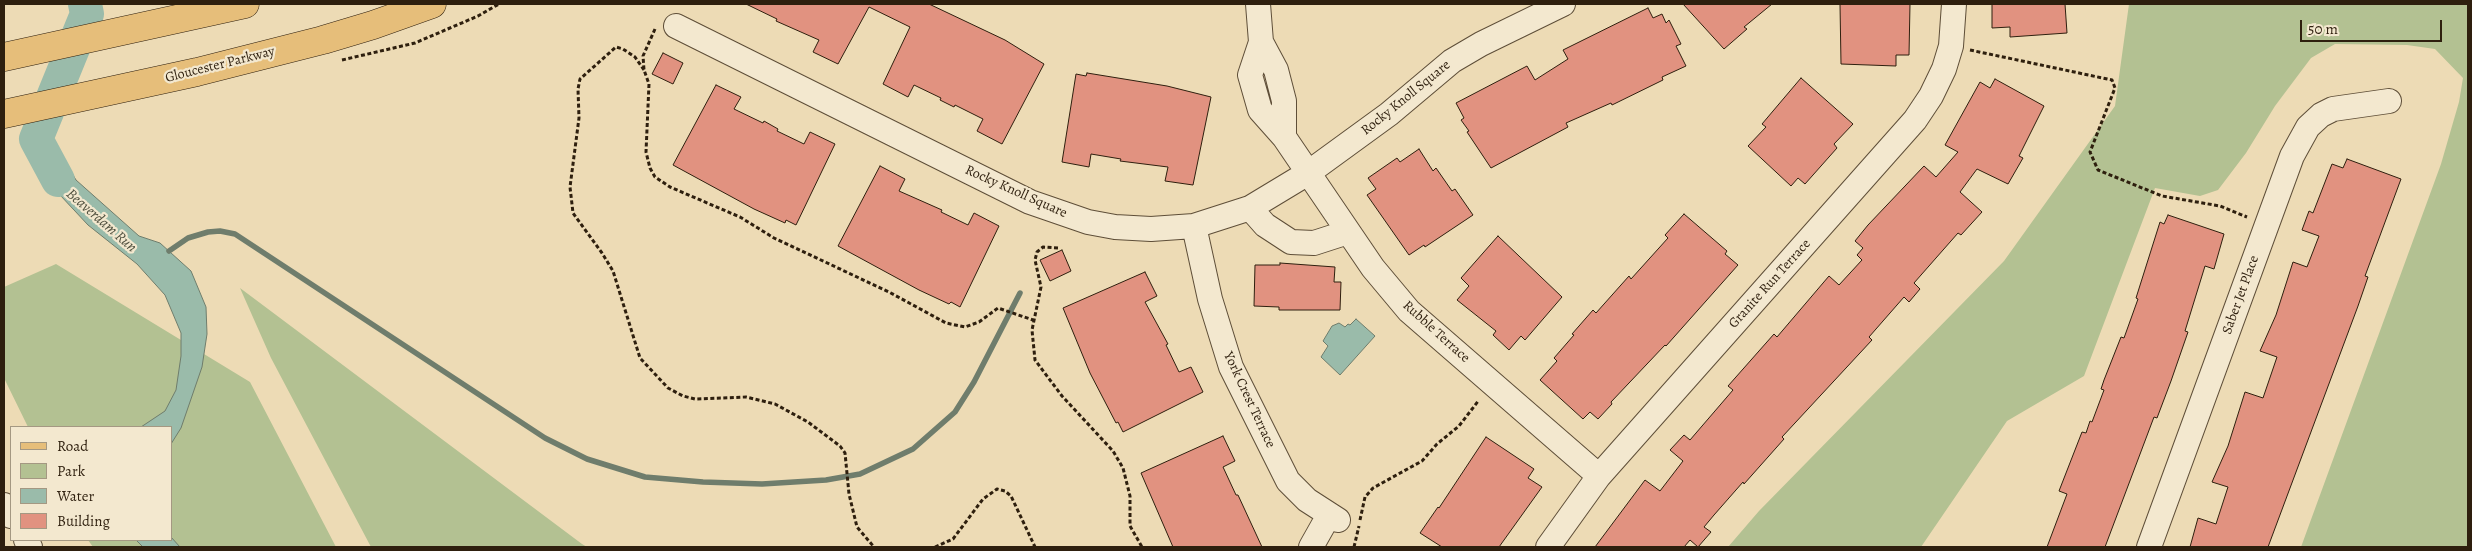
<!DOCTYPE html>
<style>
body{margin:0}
#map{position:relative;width:2472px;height:551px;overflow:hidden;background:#eddbb5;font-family:Alegreya,serif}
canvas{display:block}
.frame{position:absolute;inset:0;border:5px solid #2e1f0e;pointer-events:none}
.legend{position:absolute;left:10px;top:426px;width:162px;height:115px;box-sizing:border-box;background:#f3e8cf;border:1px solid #a49882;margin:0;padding:6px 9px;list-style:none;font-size:15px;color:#2e1f0e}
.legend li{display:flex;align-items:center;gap:10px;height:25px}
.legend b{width:25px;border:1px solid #a49882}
.scale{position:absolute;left:2300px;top:20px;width:142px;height:22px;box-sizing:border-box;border:2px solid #2e1f0e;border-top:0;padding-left:6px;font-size:15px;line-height:18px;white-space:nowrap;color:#2e1f0e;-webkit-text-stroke:4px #f3e8cf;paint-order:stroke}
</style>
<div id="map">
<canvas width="2472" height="551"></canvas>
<div class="frame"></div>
<ul class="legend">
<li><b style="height:6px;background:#e6be7a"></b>Road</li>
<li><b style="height:14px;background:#b3c192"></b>Park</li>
<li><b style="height:14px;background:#9abbaa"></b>Water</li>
<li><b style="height:14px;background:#e19280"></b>Building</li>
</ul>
<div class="scale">50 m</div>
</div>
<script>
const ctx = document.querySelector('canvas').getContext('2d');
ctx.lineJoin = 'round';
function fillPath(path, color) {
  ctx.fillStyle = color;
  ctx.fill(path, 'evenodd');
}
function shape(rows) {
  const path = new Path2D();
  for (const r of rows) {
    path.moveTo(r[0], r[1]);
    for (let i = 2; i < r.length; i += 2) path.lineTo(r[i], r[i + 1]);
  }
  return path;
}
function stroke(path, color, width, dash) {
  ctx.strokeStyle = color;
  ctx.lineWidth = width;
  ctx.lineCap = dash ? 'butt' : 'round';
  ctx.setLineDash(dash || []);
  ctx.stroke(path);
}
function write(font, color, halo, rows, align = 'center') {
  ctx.font = font + ' Alegreya,serif';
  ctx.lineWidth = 4.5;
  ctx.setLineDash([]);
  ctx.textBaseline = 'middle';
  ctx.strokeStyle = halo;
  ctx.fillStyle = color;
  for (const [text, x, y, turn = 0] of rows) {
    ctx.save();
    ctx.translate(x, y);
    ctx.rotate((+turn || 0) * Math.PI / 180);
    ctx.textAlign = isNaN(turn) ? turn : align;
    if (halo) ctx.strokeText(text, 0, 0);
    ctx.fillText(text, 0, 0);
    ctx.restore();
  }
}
fillPath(shape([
 [2129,4,2468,4,2468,547,2301,547,2441,164,2459,102,2463,78,2435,49,2407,45,2335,44,2311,58,2275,106,2246,153,2218,190,2200,196,2155,188,2084,376,2007,421,1921,547,1728,547,1759,511,2004,261,2115,106],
 [56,264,250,382,336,547,93,547,88,540,171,540,171,427,28,427,4,378,4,287],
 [240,288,582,544,587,547,371,547,271,358]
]), '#b3c192');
const water = shape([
 [36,139,54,143,76,180,139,236,160,243,191,271,206,307,207,334,202,367,181,428,171,444,171,427,141,427,165,411,176,390,181,356,181,333,165,295,137,264,88,225,60,195,28,146,36,139],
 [1356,319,1375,336,1340,375,1321,357,1328,346,1323,341,1332,326,1339,323,1345,327,1348,324,1350,325,1356,319],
 [171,537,180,547,143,547,136,540,171,540,171,537]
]);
fillPath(water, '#9abbaa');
stroke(water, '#6f7d6c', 1);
stroke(shape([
 [169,251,188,238,208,232,220,231,235,234,545,438,587,459,645,477,703,482,762,484,826,480,860,474,913,449,955,412,974,382,1020,293]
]), '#6f7d6c', 5.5);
stroke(shape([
 [58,180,36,139,87,14,85,4]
]), '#9abbaa', 34);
const building = shape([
 [746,4,929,4,1005,40,1044,64,1002,144,977,131,983,119,955,105,954,107,940,100,941,98,914,85,908,97,883,84,910,27,869,7,838,64,813,52,819,40,776,21,777,19,746,4],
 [1683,4,1772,4,1744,27,1747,29,1724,49,1683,4],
 [1840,4,1910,4,1909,55,1896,55,1896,66,1841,64,1840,4],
 [1992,4,2065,4,2067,33,2010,37,2010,27,1992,28,1992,4],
 [1648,8,1653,18,1662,14,1666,23,1669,20,1681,44,1676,46,1686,66,1662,77,1663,80,1612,105,1611,103,1566,123,1568,127,1491,168,1467,132,1469,131,1461,120,1464,118,1456,103,1527,66,1535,80,1568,59,1563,50,1648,8],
 [663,53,683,63,673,84,652,74,663,53],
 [1087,73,1167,86,1211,97,1193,185,1165,181,1168,167,1120,161,1121,159,1091,154,1089,167,1062,162,1076,74,1086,76,1087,73],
 [1801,78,1853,124,1834,144,1837,148,1805,184,1798,178,1791,186,1748,146,1766,127,1762,124,1801,78],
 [1995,79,2044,106,2019,156,2023,158,2008,184,1977,169,1960,192,1982,212,1961,235,1958,233,1914,283,1920,289,1909,302,1904,297,1869,337,1872,340,1782,437,1784,439,1744,484,1743,482,1714,515,1704,527,1711,532,1698,547,1690,540,1684,547,1595,547,1645,480,1660,491,1683,461,1670,450,1684,435,1690,440,1733,390,1728,386,1774,334,1777,337,1829,276,1839,285,1862,260,1857,255,1863,248,1855,241,1868,225,1924,166,1936,177,1958,152,1945,145,1980,82,1990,88,1995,79],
 [716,85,741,97,734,109,763,123,764,121,778,129,777,131,804,144,810,132,835,144,796,225,786,220,785,223,754,209,673,165,716,85],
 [1419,149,1433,171,1436,168,1452,191,1455,189,1473,215,1425,247,1424,245,1409,255,1367,195,1376,189,1368,178,1397,158,1400,162,1419,149],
 [2347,159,2401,179,2365,276,2368,277,2358,306,2268,547,2190,547,2198,518,2216,524,2228,487,2212,482,2228,446,2245,392,2263,398,2277,357,2260,351,2276,315,2293,262,2307,267,2319,236,2302,230,2309,211,2313,213,2332,164,2343,168,2347,159],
 [880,166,905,179,899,191,942,210,941,212,968,225,974,213,999,226,960,307,951,302,949,304,919,290,838,246,880,166],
 [1684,214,1727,251,1725,254,1738,265,1666,346,1665,345,1611,402,1612,404,1598,419,1590,412,1583,419,1540,380,1557,361,1554,358,1574,335,1572,334,1593,310,1596,313,1629,276,1631,279,1668,238,1665,235,1684,214],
 [2168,215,2224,234,2214,269,2205,266,2185,331,2188,332,2171,381,2157,418,2154,417,2105,547,2047,547,2067,494,2059,491,2082,432,2086,433,2090,421,2092,422,2104,390,2101,389,2104,380,2121,337,2124,338,2138,299,2136,298,2160,222,2164,224,2168,215],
 [1498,236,1562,297,1525,340,1521,336,1509,350,1493,335,1496,331,1457,300,1469,286,1461,278,1498,236],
 [1062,250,1071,271,1050,281,1040,260,1062,250],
 [1280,263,1335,267,1334,282,1341,282,1340,310,1279,310,1279,307,1254,306,1255,265,1280,265,1280,263],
 [1145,272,1157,296,1145,302,1168,344,1166,345,1179,372,1191,367,1203,392,1123,432,1118,422,1116,423,1090,373,1063,308,1145,272],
 [1223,436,1235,461,1223,467,1236,495,1238,495,1262,547,1173,547,1141,473,1223,436],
 [1486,437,1534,469,1528,478,1542,487,1499,547,1442,547,1420,533,1438,507,1439,508,1486,437]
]);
fillPath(building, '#e19280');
stroke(building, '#2e1f0e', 1);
const minor = shape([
 [1258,4,1261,42,1250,75,1260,110,1284,137,1373,268,1409,311,1599,476],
 [676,26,1030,202,1088,222,1115,227,1151,229,1194,226,1250,208,1308,173,1389,114,1452,61,1481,44,1563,4],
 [1261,42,1276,70,1284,101,1284,137],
 [1250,208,1265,225,1291,242,1314,243,1348,232],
 [1194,226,1210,299,1231,367,1288,481,1307,500,1338,520],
 [4,505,11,516],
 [26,540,30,547],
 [1311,547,1329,515],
 [1548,547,1599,476,1915,120,1931,96,1944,69,1951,46,1954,4],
 [2149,547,2292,156,2308,127,2321,115,2333,109,2389,101]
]);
const major = shape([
 [4,57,245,4],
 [4,114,197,72,323,40,373,25,432,4]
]);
stroke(minor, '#5e4e38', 26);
stroke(major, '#2e1f0e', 29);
stroke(shape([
 [655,29,643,56,644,70,649,84,646,152,650,168,655,177,670,187,740,217,774,238,889,292,946,323,965,327,979,322,998,308,1033,320],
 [1970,50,2112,80,2115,88,2090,152,2098,170,2162,196,2220,206,2247,217],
 [342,60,415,43,478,16,499,4],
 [644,70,635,57,623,49,616,47,580,79,578,89,579,118,570,187,573,213,602,253,613,271,640,358,668,388,683,396,695,399,746,397,775,404,808,422,840,446,845,453,849,494,857,527,874,547],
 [1058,248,1043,247,1037,252,1035,260,1041,287,1032,330,1035,360,1062,396,1113,451,1123,468,1130,496,1130,526,1142,547],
 [1360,520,1365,497,1373,488,1422,461,1437,444,1459,426,1479,400],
 [935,547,953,539,983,499,997,489,1005,491,1011,496,1035,547],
 [1354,547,1359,526]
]), '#2e1f0e', 3, [4, 2.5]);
stroke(minor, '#f3e8cf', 24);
stroke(major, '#e6be7a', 28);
write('14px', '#2e1f0e', '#f3e8cf', [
 ["Gloucester Parkway",220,65,-14],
 ["Rocky Knoll Square",1406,98,-39],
 ["Rocky Knoll Square",1016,192,24],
 ["Granite Run Terrace",1770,284,-48],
 ["Saber Jet Place",2241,295,-70],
 ["Rubble Terrace",1436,332,42],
 ["York Crest Terrace",1249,400,65]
]);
write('italic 15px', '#4e4e3d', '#f3e8cf', [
 ["Beaverdam Run",101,221,41]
]);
</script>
